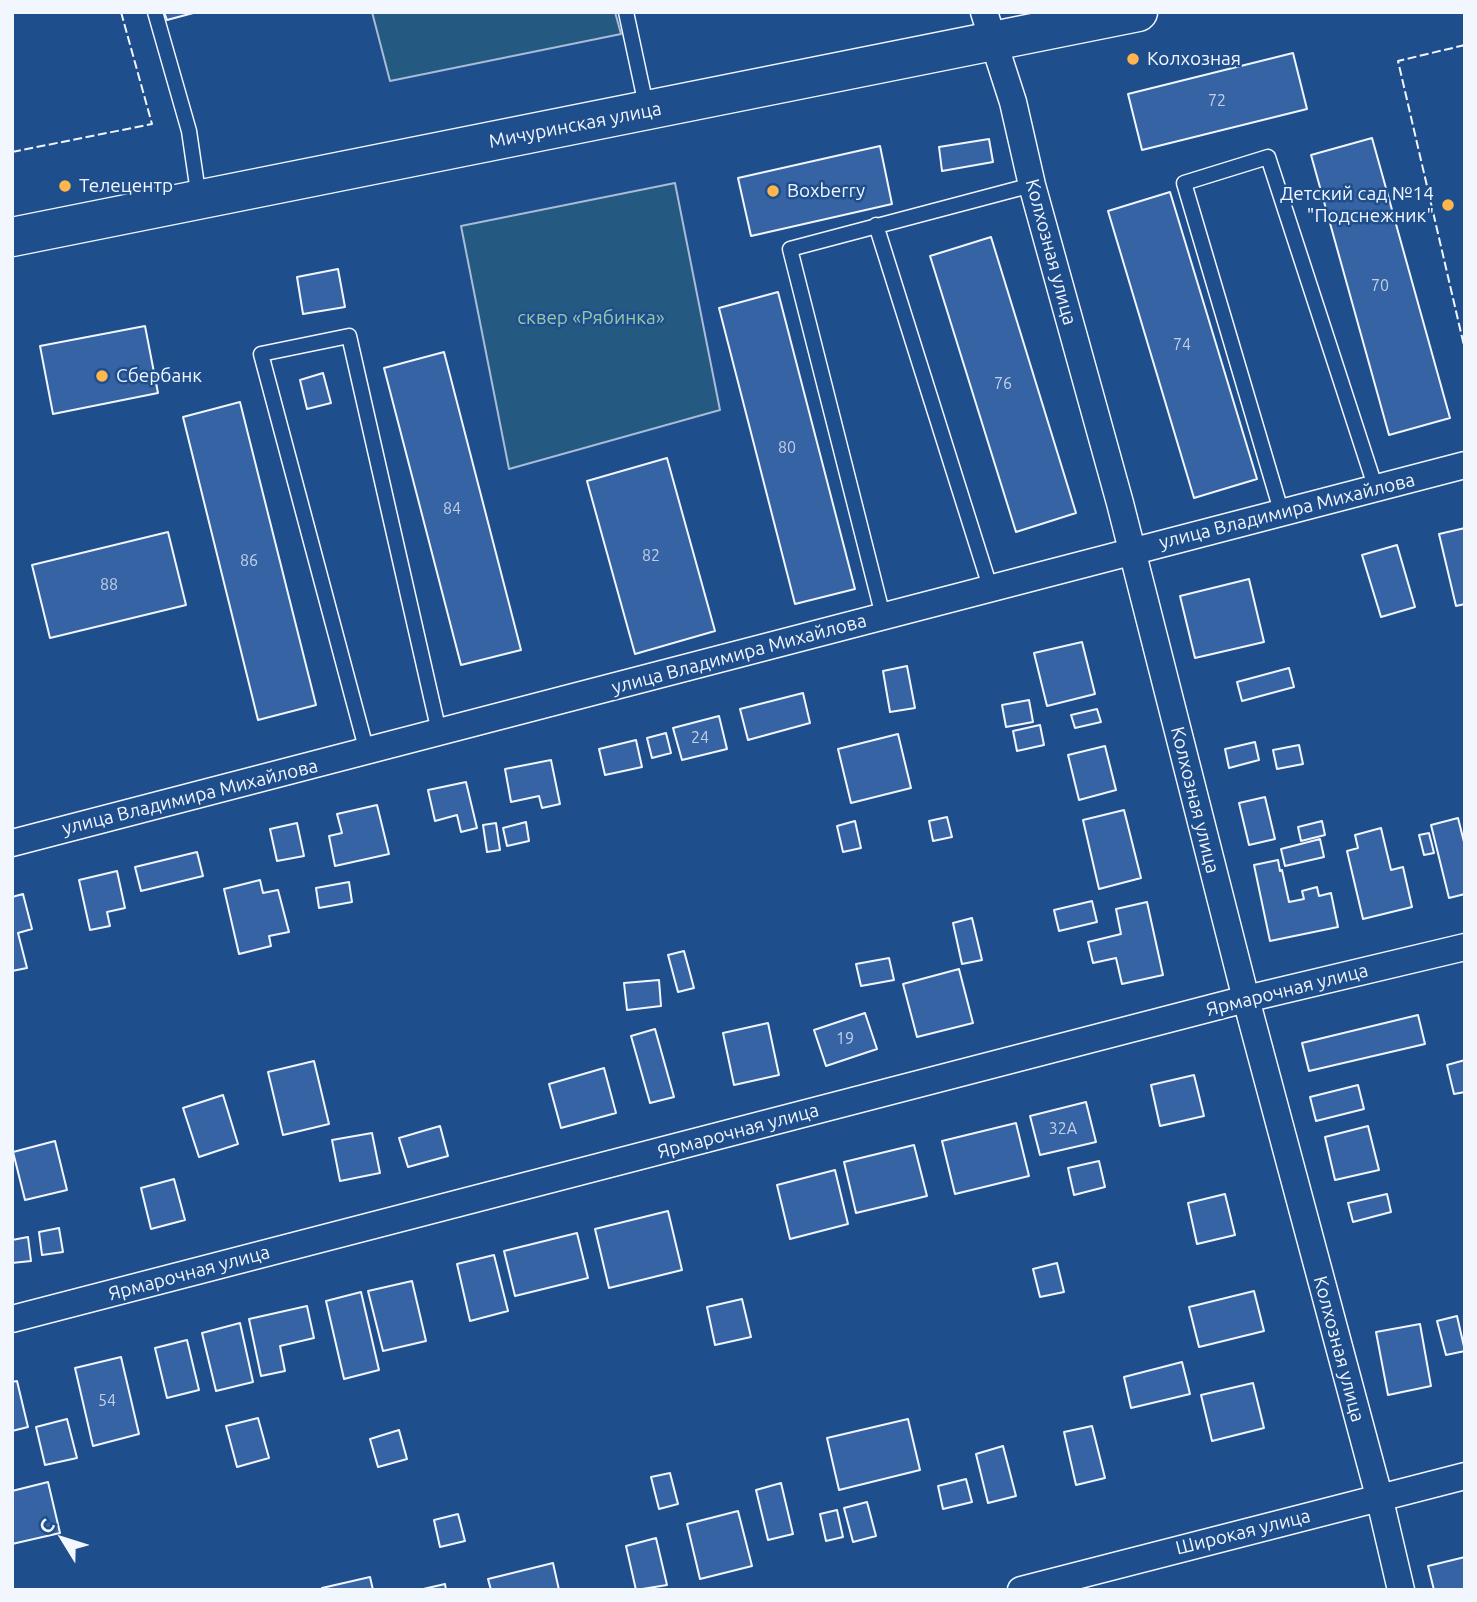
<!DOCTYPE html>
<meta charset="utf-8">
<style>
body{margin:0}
#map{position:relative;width:1477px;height:1602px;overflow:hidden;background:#1f4e8c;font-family:Ubuntu,sans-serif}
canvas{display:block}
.frame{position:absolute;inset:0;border:14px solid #f2f6ff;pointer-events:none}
.north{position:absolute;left:28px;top:1504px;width:70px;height:70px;-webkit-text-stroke:5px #1f4e8c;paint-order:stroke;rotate:308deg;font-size:19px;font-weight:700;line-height:28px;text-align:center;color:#f2f6ff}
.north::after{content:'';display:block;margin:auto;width:24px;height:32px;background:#f2f6ff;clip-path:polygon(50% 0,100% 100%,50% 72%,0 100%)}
</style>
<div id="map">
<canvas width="1477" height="1602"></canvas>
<div class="frame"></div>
<div class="north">С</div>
</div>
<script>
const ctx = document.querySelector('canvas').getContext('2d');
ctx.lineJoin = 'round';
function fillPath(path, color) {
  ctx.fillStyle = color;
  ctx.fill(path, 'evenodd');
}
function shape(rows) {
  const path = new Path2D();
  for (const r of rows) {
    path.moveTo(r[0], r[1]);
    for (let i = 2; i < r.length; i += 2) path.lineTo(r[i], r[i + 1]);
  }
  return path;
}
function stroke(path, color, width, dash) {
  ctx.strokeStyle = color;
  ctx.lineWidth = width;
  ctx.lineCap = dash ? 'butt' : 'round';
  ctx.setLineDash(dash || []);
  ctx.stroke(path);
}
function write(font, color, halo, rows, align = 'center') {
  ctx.font = font + ' Ubuntu,sans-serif';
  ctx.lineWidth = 5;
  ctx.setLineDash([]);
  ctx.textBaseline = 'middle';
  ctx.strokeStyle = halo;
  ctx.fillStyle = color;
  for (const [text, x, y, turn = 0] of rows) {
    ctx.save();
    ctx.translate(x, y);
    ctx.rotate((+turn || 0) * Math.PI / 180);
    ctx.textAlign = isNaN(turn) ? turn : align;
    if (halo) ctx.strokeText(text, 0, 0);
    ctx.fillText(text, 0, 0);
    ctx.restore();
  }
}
const green = shape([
 [372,12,615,12,621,34,390,81,372,12],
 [675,183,720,410,509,469,461,226,675,183]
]);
fillPath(green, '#245a82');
stroke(green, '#a8bbd7', 2);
const building = shape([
 [164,12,197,12,167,20,164,12],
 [1293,53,1307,109,1142,150,1128,94,1293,53],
 [1372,138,1450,418,1389,435,1311,155,1372,138],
 [989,139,993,162,942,171,939,147,989,139],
 [880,146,892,204,751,236,738,178,880,146],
 [1170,192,1257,479,1194,498,1108,211,1170,192],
 [991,237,1076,513,1016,532,930,256,991,237],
 [338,269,345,307,303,314,297,277,338,269],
 [778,292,855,589,795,604,719,308,778,292],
 [145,326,158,393,53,414,40,346,145,326],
 [444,352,521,650,461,665,384,368,444,352],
 [323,373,331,403,307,409,300,380,323,373],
 [240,402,316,705,258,720,183,417,240,402],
 [667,458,715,631,635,654,587,481,667,458],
 [1465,528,1465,604,1456,606,1439,534,1465,528],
 [168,532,186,605,50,638,32,565,168,532],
 [1397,545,1415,607,1381,617,1362,555,1397,545],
 [1249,579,1264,642,1195,658,1180,596,1249,579],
 [1082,642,1095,694,1047,706,1034,653,1082,642],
 [907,666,915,708,890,712,883,671,907,666],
 [1289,668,1294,687,1242,701,1237,682,1289,668],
 [803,693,810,723,748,740,740,709,803,693],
 [1029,700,1033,722,1006,727,1002,705,1029,700],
 [1097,709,1101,722,1075,728,1071,715,1097,709],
 [719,716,727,749,682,760,673,728,719,716],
 [1040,725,1044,745,1017,751,1013,731,1040,725],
 [666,733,671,753,652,758,647,738,666,733],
 [898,734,911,788,851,803,838,749,898,734],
 [636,740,642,767,605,775,599,749,636,740],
 [1255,742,1259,760,1229,768,1225,749,1255,742],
 [1299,745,1303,764,1277,769,1273,750,1299,745],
 [1105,746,1116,790,1079,800,1068,755,1105,746],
 [551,760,560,804,542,808,539,796,511,802,505,769,551,760],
 [466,782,477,828,461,832,457,815,435,821,428,790,466,782],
 [1265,797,1275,839,1249,845,1239,803,1265,797],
 [377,805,389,854,335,866,329,836,342,833,337,814,377,805],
 [1124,810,1141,878,1099,889,1083,820,1124,810],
 [947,817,952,837,933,841,929,821,947,817],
 [1458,818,1465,846,1465,894,1449,898,1431,825,1458,818],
 [855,821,861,848,843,852,837,826,855,821],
 [1322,821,1325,835,1301,841,1298,827,1322,821],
 [526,822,529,841,507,846,503,828,526,822],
 [297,823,304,856,277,861,270,829,297,823],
 [496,823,500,850,487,852,483,825,496,823],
 [1381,828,1391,870,1403,867,1412,907,1363,919,1347,851,1358,848,1355,835,1381,828],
 [1429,833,1434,853,1424,855,1419,835,1429,833],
 [1320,839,1324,857,1285,866,1281,849,1320,839],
 [197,852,203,876,141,891,135,867,197,852],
 [1278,860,1280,871,1282,870,1289,902,1304,899,1302,891,1317,887,1319,896,1331,893,1338,927,1270,941,1254,865,1278,860],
 [117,871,125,908,107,912,110,926,90,930,79,880,117,871],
 [260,880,263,893,278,890,289,932,269,936,271,946,239,954,224,889,260,880],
 [349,882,352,902,319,908,316,888,349,882],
 [23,894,32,929,18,933,27,968,12,971,12,897,23,894],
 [1092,901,1097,922,1059,931,1054,910,1092,901],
 [1147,902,1163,975,1122,984,1116,958,1093,963,1088,942,1121,934,1116,909,1147,902],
 [972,918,982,960,962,964,953,923,972,918],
 [684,951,694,988,678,992,668,955,684,951],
 [889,958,894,980,861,986,856,964,889,958],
 [959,969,973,1023,917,1037,903,984,959,969],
 [659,980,661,1006,627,1010,624,983,659,980],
 [865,1013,877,1049,826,1066,814,1030,865,1013],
 [1418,1015,1425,1044,1309,1071,1302,1043,1418,1015],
 [768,1023,779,1075,734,1085,723,1033,768,1023],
 [655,1029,674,1097,650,1103,631,1036,655,1029],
 [1465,1060,1465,1092,1454,1094,1447,1065,1465,1060],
 [314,1061,329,1124,283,1135,268,1072,314,1061],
 [604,1068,616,1113,561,1128,549,1084,604,1068],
 [1194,1075,1204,1116,1160,1126,1151,1085,1194,1075],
 [1358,1085,1364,1109,1316,1121,1310,1097,1358,1085],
 [223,1095,238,1144,199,1157,183,1108,223,1095],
 [1086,1102,1096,1142,1040,1155,1030,1116,1086,1102],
 [1016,1123,1029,1176,955,1194,942,1141,1016,1123],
 [440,1126,448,1156,408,1167,399,1138,440,1126],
 [1368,1126,1379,1170,1335,1180,1325,1137,1368,1126],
 [372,1133,380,1173,340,1181,332,1140,372,1133],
 [55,1141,67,1190,25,1200,13,1152,55,1141],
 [914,1145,927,1196,856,1213,844,1162,914,1145],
 [1099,1161,1105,1187,1074,1195,1068,1168,1099,1161],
 [835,1170,848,1224,790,1239,777,1185,835,1170],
 [174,1179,185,1220,151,1229,141,1188,174,1179],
 [1225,1194,1235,1235,1197,1244,1188,1203,1225,1194],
 [1387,1194,1391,1212,1353,1222,1348,1203,1387,1194],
 [668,1211,682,1270,609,1288,595,1229,668,1211],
 [59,1228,63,1252,42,1255,39,1232,59,1228],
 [577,1233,588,1278,515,1296,504,1251,577,1233],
 [28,1237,31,1261,12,1263,12,1240,28,1237],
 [494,1255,508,1311,470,1321,457,1264,494,1255],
 [1057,1263,1064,1292,1040,1297,1033,1269,1057,1263],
 [412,1281,426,1341,383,1351,368,1291,412,1281],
 [1254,1291,1264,1331,1199,1347,1189,1307,1254,1291],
 [361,1292,379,1370,344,1379,326,1301,361,1292],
 [742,1299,751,1337,715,1345,707,1307,742,1299],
 [307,1306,314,1338,280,1346,285,1371,261,1376,249,1319,307,1306],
 [1457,1316,1465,1351,1446,1355,1437,1321,1457,1316],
 [240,1323,253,1382,216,1391,202,1333,240,1323],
 [1420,1324,1431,1386,1388,1395,1376,1332,1420,1324],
 [187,1340,199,1390,167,1398,155,1348,187,1340],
 [121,1357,139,1434,93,1446,75,1368,121,1357],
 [1182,1362,1190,1394,1131,1408,1124,1377,1182,1362],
 [17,1381,28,1427,12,1431,12,1382,17,1381],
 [1253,1383,1264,1428,1212,1441,1201,1395,1253,1383],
 [258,1418,269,1458,237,1467,226,1426,258,1418],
 [67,1419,77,1458,45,1465,36,1427,67,1419],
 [908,1419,920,1470,839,1490,827,1438,908,1419],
 [1092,1426,1105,1478,1076,1485,1064,1432,1092,1426],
 [399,1430,407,1459,378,1467,370,1439,399,1430],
 [1003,1446,1016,1496,988,1503,976,1454,1003,1446],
 [670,1473,678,1504,659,1509,651,1477,670,1473],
 [966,1479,972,1502,943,1509,938,1486,966,1479],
 [48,1482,60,1533,12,1544,12,1491,48,1482],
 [781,1483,793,1534,768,1540,756,1490,781,1483],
 [867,1502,876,1536,853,1542,844,1508,867,1502],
 [837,1510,843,1537,826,1541,820,1514,837,1510],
 [738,1511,752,1566,700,1579,687,1524,738,1511],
 [458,1514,465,1541,440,1547,434,1520,458,1514],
 [656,1538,667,1585,636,1590,626,1546,656,1538],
 [1465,1557,1465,1590,1434,1590,1428,1566,1465,1557],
 [553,1563,559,1590,491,1590,488,1579,553,1563],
 [370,1577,373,1590,322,1590,322,1588,370,1577],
 [445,1584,446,1590,419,1590,445,1584]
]);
fillPath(building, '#3563a3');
stroke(building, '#f2f6ff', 2);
const service = shape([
 [155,12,189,131,199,199],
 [626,12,647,110],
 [876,225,990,587],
 [1282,514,1184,183,1268,157,1376,489],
 [883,616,790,249,1032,185],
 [367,752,261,354,349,336,439,732]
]);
const minor = shape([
 [984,12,1013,102,1032,185,1120,503,1246,999,1379,1496,1401,1590],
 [12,843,1465,465],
 [12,1319,1246,999,1465,947],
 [1021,1590,1465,1476]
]);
const primary = shape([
 [12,237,1138,12]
]);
stroke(service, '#f2f6ff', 17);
stroke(minor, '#f2f6ff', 29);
stroke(primary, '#f2f6ff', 41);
stroke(service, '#1f4e8c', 14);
stroke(minor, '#1f4e8c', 26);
stroke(primary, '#1f4e8c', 38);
stroke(shape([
 [1465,45,1398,61,1465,350],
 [12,152,152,124,121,12]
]), '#f2f6ff', 2, [9, 3.5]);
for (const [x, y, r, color] of [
 [1133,59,7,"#ffb74d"],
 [65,186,7,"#ffb74d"],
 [773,191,7,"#ffb74d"],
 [1448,205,7,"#ffb74d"],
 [102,376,7,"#ffb74d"]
]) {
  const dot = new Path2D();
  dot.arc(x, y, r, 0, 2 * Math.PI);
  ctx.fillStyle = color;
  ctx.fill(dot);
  stroke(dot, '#1f4e8c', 2.5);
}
write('16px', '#c3d1e8', null, [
 ["72",1217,101],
 ["70",1380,286],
 ["74",1182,345],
 ["76",1003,384],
 ["80",787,448],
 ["84",452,509],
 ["82",651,556],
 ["86",249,561],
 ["88",109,585],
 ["24",700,738],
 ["19",845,1039],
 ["32А",1063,1129],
 ["54",107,1401]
]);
write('19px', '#f2f6ff', '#1f4e8c', [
 ["Колхозная",1147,59],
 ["Телецентр",79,186],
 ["Boxberry",787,191],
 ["Детский сад №14",1434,194,"right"],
 ["\"Подснежник\"",1434,216,"right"],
 ["Сбербанк",116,376]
], 'left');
write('19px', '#f2f6ff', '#1f4e8c', [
 ["Мичуринская улица",575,125,-11],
 ["Колхозная улица",1051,252,75],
 ["улица Владимира Михайлова",1287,511,-14],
 ["улица Владимира Михайлова",739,654,-15],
 ["улица Владимира Михайлова",190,797,-14],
 ["Колхозная улица",1195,800,76],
 ["Ярмарочная улица",1287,990,-14],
 ["Ярмарочная улица",738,1131,-15],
 ["Ярмарочная улица",189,1273,-15],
 ["Колхозная улица",1339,1349,75],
 ["Широкая улица",1243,1532,-14]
]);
write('19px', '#97c8a6', '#1f4e8c', [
 ["сквер «Рябинка»",591,318]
]);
</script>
